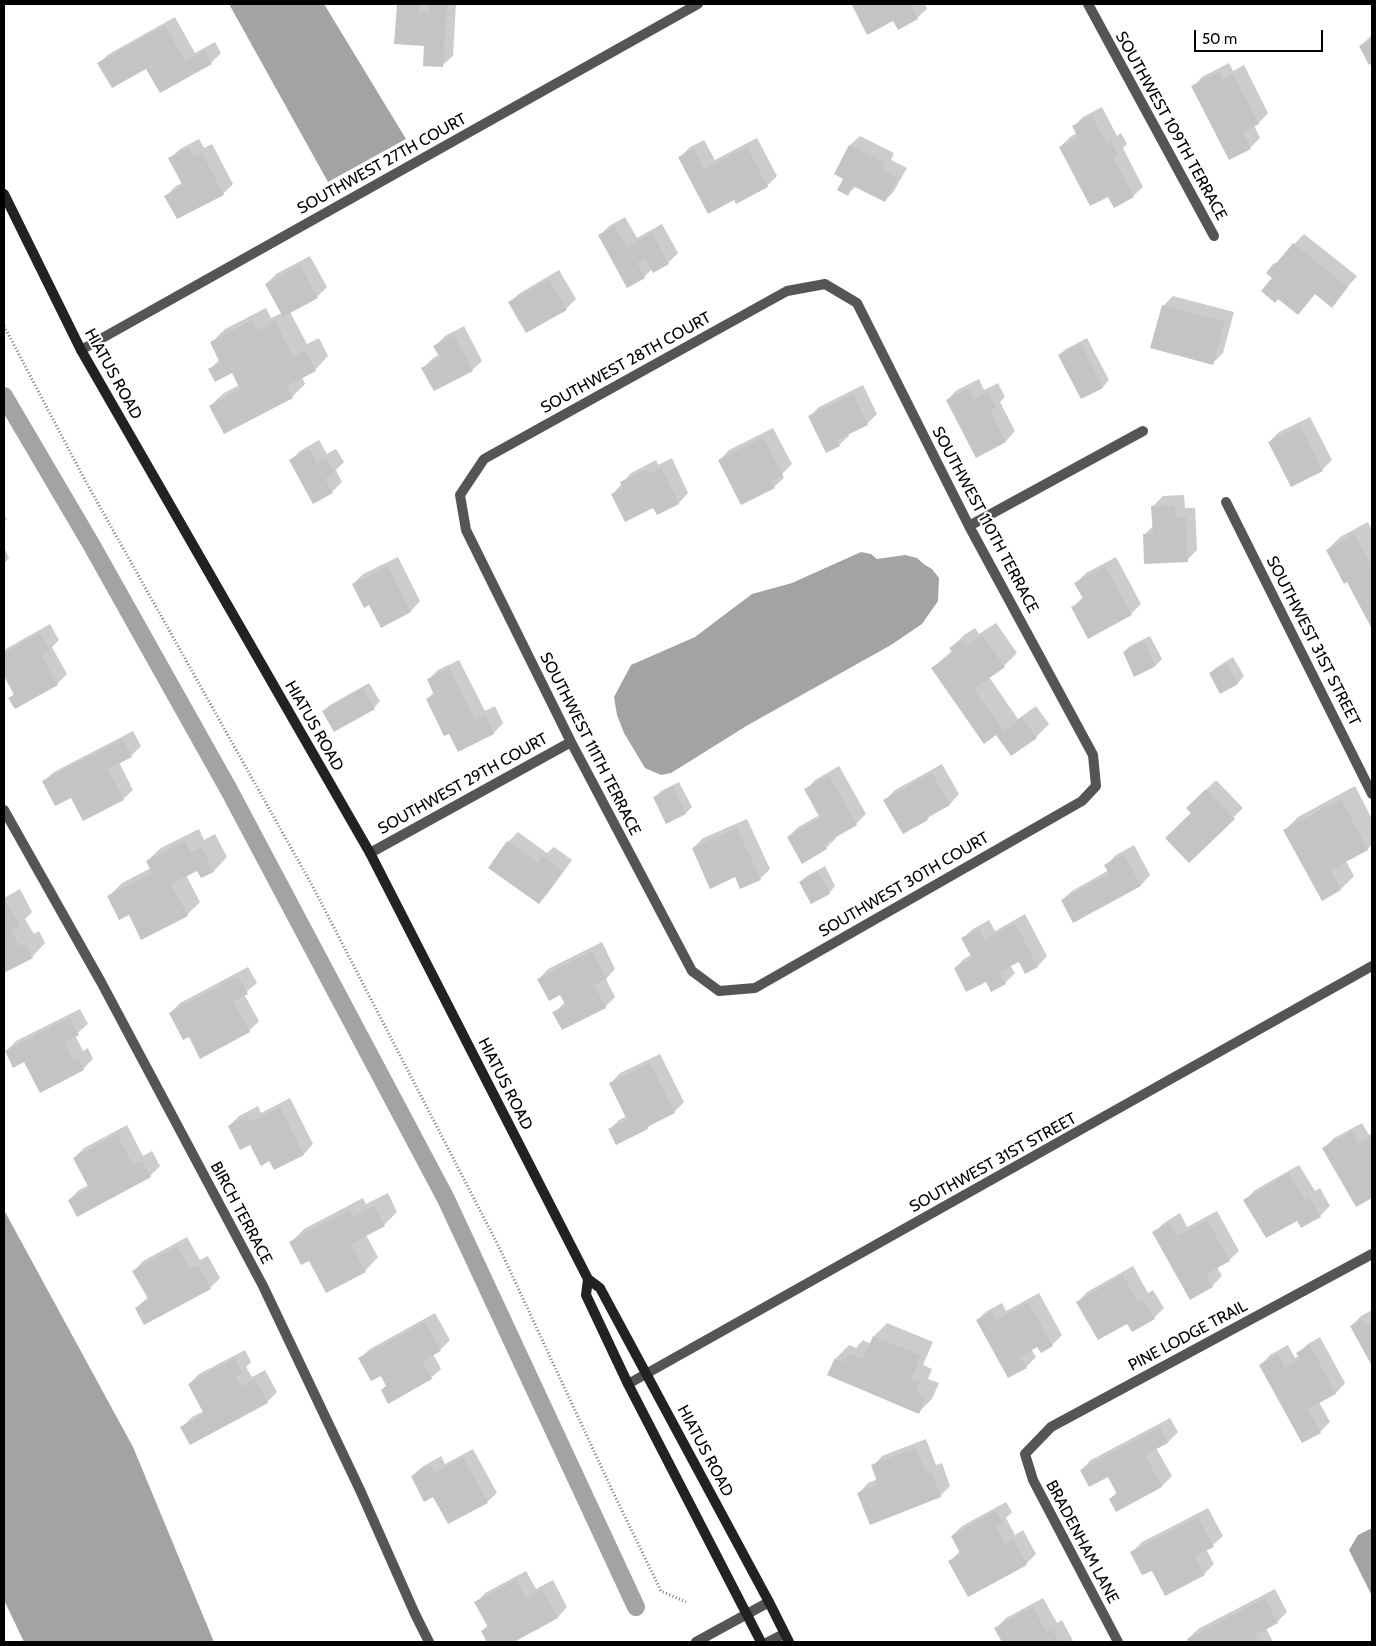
<!DOCTYPE html>
<style>
body{margin:0}
#map{position:relative;width:1376px;height:1646px;overflow:hidden;background:#fff;font-family:Cabin,sans-serif}
canvas{display:block}
.frame{position:absolute;inset:0;border:5px solid #000;pointer-events:none}
.scale{position:absolute;left:1194px;top:30px;width:129px;height:22px;box-sizing:border-box;border:2px solid #000;border-top:0;padding-left:6px;font-size:15px;line-height:18px;white-space:nowrap;color:#000;-webkit-text-stroke:4px #fff;paint-order:stroke}
</style>
<div id="map">
<canvas width="1376" height="1646"></canvas>
<div class="frame"></div>
<div class="scale">50 m</div>
</div>
<script>
const ctx = document.querySelector('canvas').getContext('2d');
ctx.lineJoin = 'round';
function fillPath(path, color) {
  ctx.fillStyle = color;
  ctx.fill(path, 'evenodd');
}
function shape(rows) {
  const path = new Path2D();
  for (const r of rows) {
    path.moveTo(r[0], r[1]);
    for (let i = 2; i < r.length; i += 2) path.lineTo(r[i], r[i + 1]);
  }
  return path;
}
function stroke(path, color, width, dash) {
  ctx.strokeStyle = color;
  ctx.lineWidth = width;
  ctx.lineCap = dash ? 'butt' : 'round';
  ctx.setLineDash(dash || []);
  ctx.stroke(path);
}
function write(font, color, halo, rows, align = 'center') {
  ctx.font = font + ' Cabin,sans-serif';
  ctx.lineWidth = 4;
  ctx.setLineDash([]);
  ctx.textBaseline = 'middle';
  ctx.strokeStyle = halo;
  ctx.fillStyle = color;
  for (const [text, x, y, turn = 0] of rows) {
    ctx.save();
    ctx.translate(x, y);
    ctx.rotate((+turn || 0) * Math.PI / 180);
    ctx.textAlign = isNaN(turn) ? turn : align;
    if (halo) ctx.strokeText(text, 0, 0);
    ctx.fillText(text, 0, 0);
    ctx.restore();
  }
}
fillPath(shape([
 [229,4,324,4,406,139,328,182],
 [861,552,871,554,877,559,905,555,917,558,925,565,932,569,939,578,938,601,922,624,891,645,748,725,671,773,661,775,645,768,624,733,617,715,614,697,631,665,695,637,752,594,792,583],
 [4,1210,133,1447,214,1642,24,1642,4,1600],
 [1372,1528,1372,1596,1349,1550,1358,1535]
]), '#a3a3a3');
fillPath(shape([
 [398,4,456,4,453,56,443,65,425,45,396,43],
 [854,4,925,4,927,9,917,18,894,20,853,5],
 [175,17,195,53,215,42,221,53,211,63,147,67,99,63,109,54],
 [1372,35,1372,62,1369,63,1360,46],
 [1229,63,1233,71,1244,65,1268,113,1259,123,1254,125,1260,138,1250,148,1193,87,1202,77],
 [1102,107,1117,136,1121,133,1127,144,1123,148,1143,187,1133,196,1109,195,1060,147,1070,137,1077,133,1074,126,1083,117],
 [860,136,894,153,891,160,907,168,894,191,885,201,856,186,848,194,844,178,836,174,850,145],
 [757,138,777,176,767,186,736,202,734,199,680,157,690,147,704,140,715,160],
 [199,139,204,148,212,144,233,184,223,194,166,196,176,186,182,183,170,158,180,149],
 [625,217,637,238,662,224,678,253,668,263,654,271,652,269,644,277,599,236,609,226],
 [1304,234,1357,276,1331,306,1316,293,1298,313,1274,278,1275,264],
 [310,256,327,287,317,297,290,312,307,344,319,338,328,356,315,370,302,377,305,384,292,397,210,406,224,393,239,385,232,372,210,369,220,359,211,343,225,329,266,308,271,318,282,313,266,284,276,274],
 [559,270,576,299,566,309,510,302,520,293],
 [1173,296,1234,312,1223,353,1213,363,1163,306],
 [464,326,482,361,472,370,423,368,433,358,439,355,435,346,445,336],
 [1087,338,1109,380,1103,387,1081,398,1059,355,1066,349],
 [979,379,984,390,998,383,1005,397,1000,402,1015,431,1006,441,976,456,947,400,957,390],
 [863,385,877,414,867,424,848,433,849,436,839,445,809,417,819,407],
 [1310,417,1332,460,1322,470,1269,442,1279,432],
 [773,428,792,464,782,474,784,478,774,487,720,460,729,450],
 [319,440,327,454,336,449,344,462,336,470,342,482,332,492,313,502,290,461,300,451],
 [672,458,688,493,679,503,657,513,654,506,612,495,631,473,656,460,658,465],
 [1184,495,1185,508,1195,508,1197,550,1187,560,1144,535,1154,525,1153,506,1163,496],
 [4,514,7,519,4,522],
 [1368,522,1372,530,1372,626,1348,580,1327,550,1340,537],
 [4,547,9,558,4,564],
 [398,557,420,601,411,611,382,626,370,603,353,584,363,574],
 [1116,557,1141,604,1131,614,1073,607,1083,597,1076,583,1086,573],
 [996,623,1017,653,1004,666,989,677,1018,719,1036,706,1049,724,1036,737,996,734,932,668,953,650,951,648,964,635,975,628,979,634],
 [50,624,59,640,52,647,67,674,57,684,10,698,15,693,4,674,4,650],
 [1150,636,1162,659,1156,665,1124,652,1130,646],
 [1233,657,1244,676,1238,683,1221,692,1210,673,1217,667],
 [459,660,485,711,495,706,503,723,494,733,450,732,427,699,434,692,428,680,438,670],
 [369,683,380,701,374,708,323,711,330,705],
 [133,731,141,746,131,756,119,762,133,790,123,799,71,796,44,781,54,772],
 [942,764,959,794,950,804,933,813,927,819,885,800,895,790],
 [839,766,866,814,856,824,835,836,836,838,826,848,788,837,798,827,820,815,806,790,815,780],
 [1216,780,1243,808,1189,861,1193,812,1188,808],
 [679,782,692,807,686,813,667,823,654,798,661,791],
 [1355,786,1372,819,1372,844,1368,849,1346,861,1354,876,1341,889,1322,899,1285,830,1298,817],
 [747,819,770,869,760,879,735,876,693,848,703,838],
 [199,829,204,840,215,834,227,857,214,871,201,877,198,869,186,875,200,902,187,915,130,913,109,896,122,883,151,868,147,861,161,848],
 [518,832,547,853,554,847,572,860,548,893,539,903,508,842],
 [1134,845,1150,875,1141,885,1073,921,1062,900,1072,891,1109,870,1106,865,1116,855],
 [825,866,835,886,829,893,800,882,807,876],
 [20,889,32,912,25,919,34,934,39,931,45,943,32,957,4,972,4,898],
 [1025,914,1047,956,1038,966,1026,972,1019,960,1010,965,1015,973,1005,983,986,980,955,968,965,958,972,955,963,938,973,929,989,920,995,931],
 [602,942,615,969,606,979,615,997,605,1007,554,1013,565,1002,561,994,539,979,548,969],
 [248,967,257,983,244,994,259,1021,249,1031,189,1035,170,1013,180,1003],
 [80,1009,88,1024,75,1035,83,1051,88,1048,93,1059,83,1069,6,1051,16,1041],
 [660,1054,684,1102,674,1112,654,1122,647,1128,610,1129,619,1120,627,1116,611,1083,620,1073],
 [290,1098,313,1144,304,1154,274,1169,269,1159,229,1126,239,1116,258,1106,261,1113],
 [1362,1123,1369,1135,1372,1133,1372,1196,1356,1205,1324,1148,1334,1138],
 [127,1125,143,1156,152,1151,160,1166,150,1176,69,1200,79,1190,89,1185,74,1158,84,1148],
 [1299,1165,1315,1191,1320,1188,1330,1206,1320,1216,1297,1219,1245,1200,1255,1190],
 [388,1193,397,1212,384,1225,366,1235,378,1257,365,1271,310,1259,291,1242,304,1229,363,1198,366,1204],
 [1217,1211,1239,1251,1229,1260,1217,1267,1222,1276,1212,1286,1154,1232,1164,1223,1180,1213,1187,1227],
 [187,1237,200,1260,208,1256,220,1278,210,1288,145,1324,136,1308,148,1297,134,1271,143,1261],
 [1133,1266,1148,1293,1153,1290,1164,1308,1154,1318,1128,1322,1078,1302,1087,1292],
 [1039,1293,1062,1335,1052,1345,1038,1346,1031,1349,1036,1357,1026,1367,977,1320,987,1311,1002,1303,1006,1311],
 [1372,1310,1372,1364,1351,1326,1361,1316],
 [435,1313,450,1340,440,1350,433,1354,441,1369,431,1378,387,1385,381,1374,360,1358,370,1349],
 [887,1323,933,1342,923,1365,932,1369,928,1379,939,1383,932,1399,919,1412,836,1358,849,1345,856,1348,863,1340,871,1344,874,1336],
 [1320,1337,1345,1383,1336,1393,1319,1402,1330,1422,1320,1432,1261,1365,1270,1355,1288,1345,1295,1358,1299,1356,1298,1353,1308,1344],
 [245,1350,251,1362,246,1367,252,1377,265,1370,277,1392,267,1402,182,1427,192,1417,204,1411,189,1384,199,1374],
 [1170,1418,1178,1432,1168,1442,1156,1448,1172,1476,1162,1486,1116,1510,1110,1499,1117,1492,1109,1476,1081,1470,1091,1460],
 [926,1439,936,1465,942,1463,950,1486,940,1496,859,1493,868,1483,878,1479,873,1466,882,1456],
 [473,1449,497,1493,487,1502,434,1495,412,1476,422,1467,441,1456,445,1464],
 [1006,1502,1012,1512,1006,1518,1015,1535,1023,1530,1036,1554,1026,1564,950,1561,960,1551,952,1536,962,1526],
 [1208,1508,1223,1536,1213,1545,1206,1549,1214,1564,1204,1574,1152,1569,1132,1552,1142,1542],
 [526,1571,536,1589,553,1580,567,1607,558,1617,511,1642,488,1642,482,1631,488,1625,476,1603,485,1593],
 [1275,1589,1287,1612,1277,1622,1266,1628,1273,1642,1190,1642,1188,1639,1198,1629],
 [1043,1598,1057,1623,1062,1620,1073,1641,1072,1642,1003,1642,996,1628,1006,1618]
]), '#0003');
stroke(shape([
 [4,396,91,544,229,790,446,1199,636,1607]
]), '#a3a3a3', 18);
fillPath(shape([
 [397,4,419,4,418,13,430,13,430,4,447,4,443,67,423,66,424,46,394,44],
 [854,4,910,4,918,19,898,30,893,21,867,35,852,5],
 [165,25,185,61,204,51,212,64,160,93,146,69,112,88,97,63],
 [1372,39,1372,63,1369,65,1359,46],
 [1219,72,1223,79,1233,74,1259,124,1243,132,1251,149,1229,160,1191,86],
 [1092,116,1107,144,1111,142,1118,154,1113,157,1134,197,1114,208,1108,197,1090,206,1059,147,1078,137,1072,126],
 [849,145,885,163,882,170,898,178,885,202,853,186,848,196,837,190,843,179,834,174],
 [747,147,768,187,736,204,734,200,708,214,678,157,694,149,704,169],
 [189,148,194,157,202,153,224,195,177,219,164,196,183,186,168,158],
 [615,226,627,247,652,233,669,264,653,273,645,259,637,263,645,278,627,288,598,235],
 [1293,243,1348,287,1332,308,1315,294,1298,315,1278,299,1275,303,1261,291,1272,278,1266,273,1274,263,1276,264],
 [300,265,318,298,283,317,265,284],
 [549,279,567,310,526,333,508,302],
 [1162,305,1225,322,1213,365,1150,348],
 [252,320,258,331,275,321,293,357,305,350,316,371,287,386,293,398,224,434,209,406,240,389,232,373,215,382,208,369,220,363,210,342],
 [454,335,473,371,434,391,421,368,440,358,433,346],
 [1081,343,1103,388,1081,399,1058,355],
 [969,388,974,399,988,392,996,408,990,411,1006,442,976,458,946,400],
 [853,394,868,425,837,440,840,446,826,453,808,416],
 [1300,426,1323,471,1291,487,1268,442],
 [763,437,783,475,771,481,775,488,741,505,718,460],
 [309,449,317,463,326,458,335,473,325,479,333,493,313,504,289,460],
 [661,467,679,504,657,515,653,508,625,522,611,494,623,488,620,482,646,469,648,474],
 [1175,505,1176,518,1186,517,1188,562,1144,564,1143,534,1153,534,1151,506],
 [1355,534,1372,567,1372,629,1347,582,1344,584,1326,550],
 [388,566,411,612,381,628,369,605,364,608,352,584],
 [1105,566,1132,615,1088,639,1071,607,1084,600,1074,583],
 [40,633,50,650,41,655,58,685,15,709,8,698,14,695,4,676,4,653],
 [982,635,1005,667,974,689,1004,731,1022,718,1037,738,1011,756,996,735,984,744,931,668,953,653,949,648,961,640,966,646],
 [1144,641,1156,666,1134,677,1123,652],
 [1227,663,1238,684,1220,694,1209,673],
 [449,668,475,720,485,715,494,734,458,752,449,734,444,736,426,699,434,695,427,679],
 [363,688,375,709,334,732,322,711],
 [123,739,132,757,108,769,124,800,83,821,71,798,55,806,42,781],
 [932,773,950,805,927,818,928,820,903,834,883,800],
 [829,775,857,825,824,844,827,849,802,864,787,837,820,818,804,789],
 [673,787,686,814,666,824,653,797],
 [1206,789,1235,819,1189,863,1165,838,1191,813,1186,808],
 [1341,799,1368,850,1331,870,1341,890,1322,901,1283,830],
 [737,828,761,880,740,889,735,877,710,889,692,848],
 [185,841,191,852,202,847,214,872,201,878,197,871,171,884,188,916,141,940,129,915,119,920,107,896,152,873,146,861],
 [507,841,538,863,543,856,563,871,539,904,488,868],
 [1124,854,1141,886,1073,923,1061,900,1109,874,1104,865],
 [818,871,830,894,811,904,799,882],
 [6,901,20,926,11,930,20,947,25,944,33,958,4,973,4,903],
 [1015,923,1038,967,1025,974,1019,962,999,972,1006,984,991,992,986,982,966,992,954,968,972,958,961,938,979,929,984,940],
 [592,951,606,979,594,985,606,1008,562,1030,552,1012,566,1006,560,995,549,1001,537,979],
 [238,976,248,994,233,1001,250,1032,200,1059,189,1037,183,1040,169,1013],
 [70,1018,79,1035,64,1042,73,1060,78,1057,84,1070,40,1093,24,1062,13,1068,5,1051],
 [650,1063,675,1113,647,1127,648,1129,616,1145,608,1129,627,1120,609,1083],
 [280,1107,304,1155,274,1170,269,1161,261,1166,250,1145,240,1150,228,1126,248,1115,251,1122],
 [1352,1131,1359,1144,1372,1136,1372,1198,1356,1207,1322,1148],
 [117,1134,133,1165,142,1160,151,1177,77,1217,68,1200,89,1188,73,1158],
 [1289,1173,1305,1200,1309,1197,1321,1217,1301,1228,1297,1221,1266,1238,1243,1200],
 [374,1205,385,1226,351,1244,366,1272,326,1293,309,1261,301,1265,289,1242,349,1210,353,1217],
 [1207,1220,1230,1261,1206,1274,1213,1287,1190,1300,1152,1232,1170,1222,1177,1236],
 [177,1246,190,1269,198,1265,211,1289,144,1325,135,1308,149,1300,132,1271],
 [1123,1275,1138,1302,1143,1299,1155,1319,1132,1332,1127,1324,1098,1340,1076,1302],
 [1028,1302,1053,1346,1041,1353,1037,1347,1020,1357,1027,1368,1008,1378,976,1320,992,1311,996,1320],
 [1362,1319,1366,1325,1372,1322,1372,1366,1350,1326],
 [425,1322,441,1351,422,1361,432,1379,388,1404,381,1390,386,1386,381,1376,371,1381,358,1358],
 [873,1336,921,1355,911,1379,920,1382,916,1392,926,1397,919,1414,827,1375,835,1358,845,1362,849,1353,863,1359],
 [1310,1345,1336,1394,1308,1409,1321,1433,1302,1443,1259,1365,1278,1354,1285,1367,1300,1359,1296,1353],
 [235,1358,242,1373,236,1376,241,1386,255,1379,268,1403,190,1445,180,1427,204,1414,188,1384],
 [1160,1427,1168,1443,1145,1455,1162,1487,1116,1512,1109,1499,1117,1494,1108,1477,1089,1487,1080,1470],
 [916,1448,927,1474,932,1472,941,1497,870,1525,857,1493,878,1484,871,1465],
 [463,1457,488,1503,448,1524,433,1497,424,1502,411,1476,431,1465,435,1473],
 [996,1511,1003,1523,996,1527,1005,1544,1013,1539,1027,1565,968,1597,948,1561,961,1555,951,1536],
 [1198,1517,1214,1547,1195,1556,1205,1575,1165,1596,1152,1571,1142,1575,1130,1552],
 [516,1580,526,1598,542,1589,558,1618,514,1642,487,1642,481,1631,488,1627,474,1602],
 [1265,1598,1278,1623,1255,1635,1259,1642,1189,1642,1187,1639],
 [1033,1607,1046,1632,1052,1629,1059,1642,1002,1642,994,1628]
]), '#c4c4c4');
stroke(shape([
 [4,326,86,482,313,887,499,1247,613,1492,661,1591,686,1602]
]), '#777', 3, [1, 2.5]);
stroke(shape([
 [1088,4,1214,236],
 [825,284,857,303,969,526,1093,755,1096,786,1082,801,755,988,719,991,692,971,571,742,466,530,460,495,484,459,787,291,825,284],
 [81,350,698,4],
 [1226,502,1372,794],
 [969,526,1143,431],
 [4,810,101,982,263,1286,360,1490,415,1614,429,1642],
 [370,853,571,742],
 [628,1384,1372,966],
 [696,1642,769,1602],
 [768,1642,784,1634],
 [1118,1642,1033,1480,1025,1454,1051,1427,1372,1254]
]), '#555', 10);
stroke(shape([
 [4,194,81,350,370,853,588,1279,600,1288,769,1602,789,1642],
 [588,1279,586,1295,628,1384,761,1642]
]), '#222', 10);
write('16px', '#000', '#fff', [
 ["SOUTHWEST 109TH TERRACE",1171,126,61],
 ["SOUTHWEST 27TH COURT",382,164,-29],
 ["SOUTHWEST 28TH COURT",626,363,-29],
 ["HIATUS ROAD",113,374,61],
 ["SOUTHWEST 110TH TERRACE",985,520,62],
 ["SOUTHWEST 31ST STREET",1313,641,63],
 ["HIATUS ROAD",314,726,60],
 ["SOUTHWEST 111TH TERRACE",590,744,63],
 ["SOUTHWEST 29TH COURT",463,784,-29],
 ["SOUTHWEST 30TH COURT",904,885,-30],
 ["HIATUS ROAD",505,1084,63],
 ["SOUTHWEST 31ST STREET",993,1163,-29],
 ["BIRCH TERRACE",241,1213,62],
 ["PINE LODGE TRAIL",1188,1336,-28],
 ["HIATUS ROAD",705,1451,62],
 ["BRADENHAM LANE",1082,1542,62]
]);
</script>
